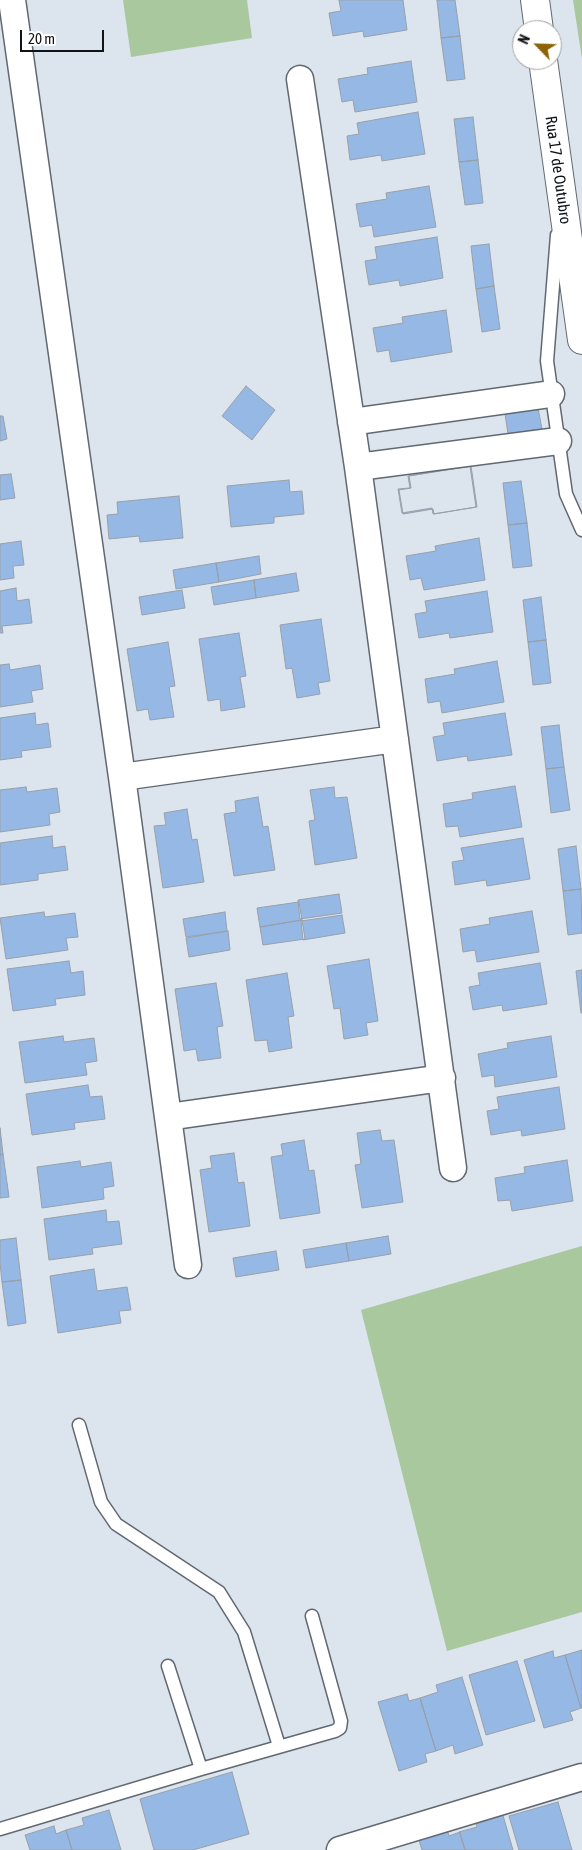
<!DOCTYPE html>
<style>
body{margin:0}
#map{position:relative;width:582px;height:1850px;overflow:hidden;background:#dce4ee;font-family:"Asap Condensed",sans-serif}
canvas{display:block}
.north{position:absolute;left:512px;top:20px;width:50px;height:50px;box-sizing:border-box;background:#fff;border:1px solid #a0a1a2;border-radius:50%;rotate:294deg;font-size:14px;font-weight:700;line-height:20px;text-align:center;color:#111417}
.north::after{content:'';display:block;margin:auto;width:18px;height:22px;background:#8d6308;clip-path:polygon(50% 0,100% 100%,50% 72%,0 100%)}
.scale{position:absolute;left:20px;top:30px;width:84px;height:22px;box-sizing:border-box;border:2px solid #111417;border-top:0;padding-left:6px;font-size:15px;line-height:18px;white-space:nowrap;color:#111417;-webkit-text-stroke:4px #fff;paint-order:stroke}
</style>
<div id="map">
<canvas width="582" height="1850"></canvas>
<div class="north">N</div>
<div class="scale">20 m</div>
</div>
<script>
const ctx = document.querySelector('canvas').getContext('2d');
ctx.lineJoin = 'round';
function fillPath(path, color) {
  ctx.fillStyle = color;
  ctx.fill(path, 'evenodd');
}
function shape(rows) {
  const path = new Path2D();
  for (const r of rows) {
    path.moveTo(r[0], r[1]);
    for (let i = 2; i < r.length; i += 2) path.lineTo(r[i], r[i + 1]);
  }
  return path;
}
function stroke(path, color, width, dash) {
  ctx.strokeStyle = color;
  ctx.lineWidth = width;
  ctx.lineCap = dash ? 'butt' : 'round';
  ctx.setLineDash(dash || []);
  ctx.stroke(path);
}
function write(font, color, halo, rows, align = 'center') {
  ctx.font = font + ' "Asap Condensed",sans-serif';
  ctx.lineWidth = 4;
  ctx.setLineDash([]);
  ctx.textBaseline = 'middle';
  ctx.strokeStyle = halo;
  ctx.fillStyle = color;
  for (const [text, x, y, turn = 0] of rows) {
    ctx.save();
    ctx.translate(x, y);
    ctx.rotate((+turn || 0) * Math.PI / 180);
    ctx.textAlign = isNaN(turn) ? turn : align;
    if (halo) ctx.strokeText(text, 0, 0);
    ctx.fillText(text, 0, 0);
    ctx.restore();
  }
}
fillPath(shape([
 [123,0,247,0,252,38,131,57],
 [573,0,582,0,582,59],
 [582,1246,582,1612,447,1651,361,1310]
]), '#aac89d');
const building = shape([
 [339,0,403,0,407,30,364,37,363,31,333,36,329,13,341,11,339,0],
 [437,0,455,0,460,36,441,38,437,0],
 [460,36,465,79,447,81,441,38,460,36],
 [411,61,417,102,355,112,353,100,342,102,338,79,368,74,367,68,411,61],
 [418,112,425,154,382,161,381,155,350,160,347,136,359,134,357,123,418,112],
 [473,117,478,160,459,162,454,119,473,117],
 [478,160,483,203,465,205,459,162,478,160],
 [429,186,436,227,374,237,372,225,360,227,356,204,387,199,386,193,429,186],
 [437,237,443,278,400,286,399,280,369,285,365,261,377,259,375,247,437,237],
 [489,244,494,286,476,289,471,246,489,244],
 [494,286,500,329,482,332,476,289,494,286],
 [446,310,452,352,391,362,389,350,377,352,373,328,403,323,402,317,446,310],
 [246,386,275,410,252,440,222,416,246,386],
 [538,408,542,429,508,434,505,414,538,408],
 [0,416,3,416,7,439,0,441,0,416],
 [470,466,476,507,433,514,432,508,402,513,398,489,410,488,408,476,470,466],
 [471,466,477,507,434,514,433,509,403,514,399,490,411,488,409,476,471,466],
 [11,474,15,498,0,500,0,475,11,474],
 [289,480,290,492,302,491,304,514,274,517,274,523,231,527,227,486,289,480],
 [521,481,527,523,508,525,503,483,521,481],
 [179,496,183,538,140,542,139,536,109,539,107,515,118,514,117,502,179,496],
 [527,523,532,566,513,568,508,525,527,523],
 [479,538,485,580,424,590,421,578,410,580,406,556,436,551,435,546,479,538],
 [21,541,24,565,13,566,14,578,0,580,0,544,21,541],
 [259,556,261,574,219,582,216,563,259,556],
 [216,563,219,582,176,589,173,570,216,563],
 [296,573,299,591,256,598,254,580,296,573],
 [254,580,256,598,214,605,211,587,254,580],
 [16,588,17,601,29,599,32,623,2,626,3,633,0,633,0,591,16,588],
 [182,590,185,608,142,615,139,597,182,590],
 [487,591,493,632,450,638,449,633,419,638,415,614,427,612,425,601,487,591],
 [541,597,546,640,528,642,523,600,541,597],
 [321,619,330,681,318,683,320,694,297,698,292,668,286,669,280,625,321,619],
 [239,633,246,676,240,677,245,707,221,711,220,699,208,701,199,639,239,633],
 [546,640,551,683,533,685,528,642,546,640],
 [168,642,175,686,169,687,174,717,150,720,148,709,137,711,127,649,168,642],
 [497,661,504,702,442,713,440,701,428,703,425,679,455,674,454,669,497,661],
 [9,664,10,670,40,665,43,689,31,691,33,702,0,707,0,665,9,664],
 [35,713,36,725,48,723,51,747,21,751,22,757,0,760,0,718,35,713],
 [505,713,512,755,468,761,467,756,437,761,433,737,445,735,443,723,505,713],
 [559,725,564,767,546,769,541,727,559,725],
 [564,767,570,810,551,813,546,769,564,767],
 [515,786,522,827,460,837,458,826,446,827,443,804,473,799,472,793,515,786],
 [26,787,27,792,57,788,60,812,49,814,50,825,0,832,0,790,26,787],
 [334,787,335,798,347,797,357,858,315,865,309,821,315,820,310,790,334,787],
 [258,797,263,827,268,826,275,870,234,876,224,814,236,812,235,801,258,797],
 [187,809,192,840,197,839,204,882,163,888,154,826,166,825,164,813,187,809],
 [52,836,53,848,65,846,68,870,38,874,38,880,0,885,0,843,52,836],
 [523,838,530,879,487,886,486,880,455,885,452,862,464,860,461,848,523,838],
 [576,846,581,889,563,891,558,849,576,846],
 [581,889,582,933,568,935,563,891,581,889],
 [339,894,342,913,300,919,298,900,339,894],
 [299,902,302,920,260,927,257,908,299,902],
 [532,911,539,952,477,962,475,950,463,952,460,929,490,924,489,918,532,911],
 [44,912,45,917,75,913,78,937,66,938,68,950,6,959,0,918,44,912],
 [225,912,227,931,186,937,183,919,225,912],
 [342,915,345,933,303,940,301,921,342,915],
 [302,920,305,939,263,945,260,927,302,920],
 [228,931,230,950,189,957,186,938,228,931],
 [369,959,378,1021,366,1023,368,1035,344,1039,340,1008,334,1009,327,966,369,959],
 [69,961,71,973,83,971,85,995,55,999,56,1005,13,1011,7,969,69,961],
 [540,963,547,1004,503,1011,502,1005,473,1010,469,987,480,985,478,973,540,963],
 [582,970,582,1013,581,1013,576,971,582,970],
 [287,973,294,1016,288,1017,292,1048,269,1052,267,1040,255,1041,246,980,287,973],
 [216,983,223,1026,217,1027,221,1058,198,1061,196,1049,184,1051,175,989,216,983],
 [63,1036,64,1042,94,1038,97,1061,85,1063,87,1075,25,1083,19,1042,63,1036],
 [551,1036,557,1077,495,1087,494,1075,482,1077,478,1054,508,1048,507,1043,551,1036],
 [88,1085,90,1097,102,1096,105,1119,74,1123,75,1129,32,1135,26,1094,88,1085],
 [559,1087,565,1129,522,1136,521,1130,491,1135,487,1111,499,1109,497,1097,559,1087],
 [0,1128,3,1154,0,1155,0,1128],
 [380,1130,382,1141,394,1140,403,1202,362,1208,355,1165,361,1164,357,1133,380,1130],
 [304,1140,309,1171,314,1170,320,1213,280,1219,271,1157,283,1155,281,1144,304,1140],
 [234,1153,238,1183,244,1182,250,1226,209,1232,200,1170,212,1168,210,1156,234,1153],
 [3,1154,9,1197,0,1198,0,1155,3,1154],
 [567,1160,573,1201,512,1211,510,1200,498,1201,495,1178,525,1173,524,1167,567,1160],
 [80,1161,81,1167,111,1162,114,1186,103,1188,104,1199,42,1208,37,1167,80,1161],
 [106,1210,107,1222,119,1221,122,1244,92,1248,93,1254,49,1260,44,1219,106,1210],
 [388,1236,391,1254,349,1261,346,1243,388,1236],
 [16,1238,21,1280,2,1282,0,1263,0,1240,16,1238],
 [346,1243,349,1261,306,1268,303,1250,346,1243],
 [276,1251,279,1270,236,1277,233,1258,276,1251],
 [94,1269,97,1291,127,1287,131,1310,119,1311,121,1323,58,1333,50,1276,94,1269],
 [21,1280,26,1323,8,1326,2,1282,21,1280],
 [582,1650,582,1708,581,1708,565,1655,582,1650],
 [553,1651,554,1658,565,1655,581,1708,570,1712,573,1720,544,1728,524,1660,553,1651],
 [517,1661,535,1721,486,1735,469,1675,517,1661],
 [462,1677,483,1745,455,1754,453,1745,436,1751,420,1698,438,1692,436,1685,462,1677],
 [407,1694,409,1701,420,1698,436,1751,425,1754,427,1762,399,1771,378,1702,407,1694],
 [232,1772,249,1834,193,1850,154,1850,140,1799,232,1772],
 [558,1802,572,1850,519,1850,509,1816,558,1802],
 [109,1810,121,1850,72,1850,66,1830,84,1825,82,1818,109,1810],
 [502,1812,513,1850,465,1850,459,1832,477,1827,475,1820,502,1812],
 [54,1826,56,1834,66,1830,72,1850,30,1850,25,1835,54,1826],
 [447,1829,449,1836,460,1832,465,1850,422,1850,418,1837,447,1829]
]);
fillPath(building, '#95b8e5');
stroke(building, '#98a0a9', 1);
const lane = shape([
 [557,235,547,361,566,494,582,530],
 [79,1425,101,1502,116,1524,219,1592,244,1632,279,1746],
 [168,1666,201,1769],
 [0,1829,201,1769,335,1731,340,1728,341,1721,312,1616]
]);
const street = shape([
 [12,0,122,777,188,1265],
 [300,79,358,467,453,1168],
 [351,422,551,394],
 [358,467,558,441],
 [122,777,395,739],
 [168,1117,442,1078],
 [340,1850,582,1777]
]);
const secondary = shape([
 [535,0,539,30],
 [543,60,582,340]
]);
stroke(lane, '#626871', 15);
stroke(street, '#626871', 29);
stroke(secondary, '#626871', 30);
stroke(lane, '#fff', 12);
stroke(street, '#fff', 26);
stroke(secondary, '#fff', 28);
write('16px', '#111417', '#fff', [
 ["Rua 17 de Outubro",558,170,82]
]);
</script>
